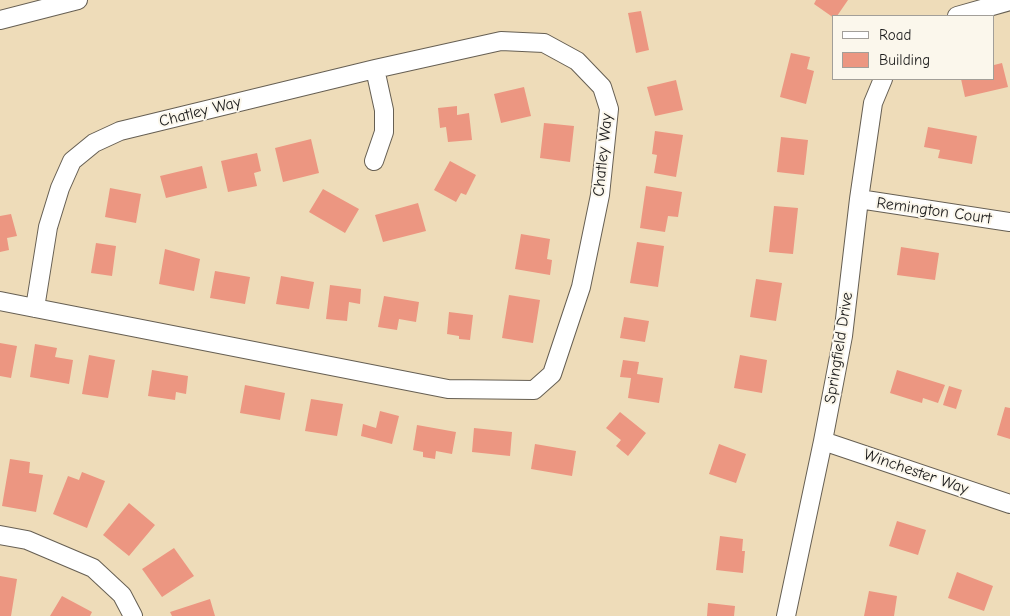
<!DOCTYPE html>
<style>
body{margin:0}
#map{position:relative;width:1010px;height:616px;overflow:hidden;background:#eedcb9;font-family:"Comic Neue",sans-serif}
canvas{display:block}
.legend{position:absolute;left:832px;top:15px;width:162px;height:65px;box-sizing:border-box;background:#fbf7ec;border:1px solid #a29f99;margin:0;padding:6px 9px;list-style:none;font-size:15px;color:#1c1c1c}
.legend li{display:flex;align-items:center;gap:10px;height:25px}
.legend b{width:25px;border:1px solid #a29f99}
</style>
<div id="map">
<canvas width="1010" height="616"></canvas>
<ul class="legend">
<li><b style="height:6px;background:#fff"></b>Road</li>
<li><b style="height:14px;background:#ec9681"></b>Building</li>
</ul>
</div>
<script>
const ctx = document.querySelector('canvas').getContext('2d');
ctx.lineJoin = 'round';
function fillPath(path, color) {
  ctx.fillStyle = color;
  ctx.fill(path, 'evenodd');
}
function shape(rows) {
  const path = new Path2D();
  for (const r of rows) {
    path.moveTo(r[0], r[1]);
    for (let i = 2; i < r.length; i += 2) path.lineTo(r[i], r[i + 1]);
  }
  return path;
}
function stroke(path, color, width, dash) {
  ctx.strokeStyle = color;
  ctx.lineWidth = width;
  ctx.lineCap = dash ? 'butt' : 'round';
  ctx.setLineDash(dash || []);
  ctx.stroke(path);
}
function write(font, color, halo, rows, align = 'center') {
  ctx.font = font + ' "Comic Neue",sans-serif';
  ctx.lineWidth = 4;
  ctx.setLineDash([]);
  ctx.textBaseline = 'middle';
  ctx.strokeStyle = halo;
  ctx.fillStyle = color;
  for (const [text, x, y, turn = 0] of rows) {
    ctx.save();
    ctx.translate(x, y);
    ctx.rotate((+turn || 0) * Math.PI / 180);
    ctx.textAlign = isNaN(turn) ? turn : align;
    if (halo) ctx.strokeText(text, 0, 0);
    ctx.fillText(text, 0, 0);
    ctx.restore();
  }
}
fillPath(shape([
 [816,0,848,0,837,16,834,18,814,4],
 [641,11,649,50,636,53,628,13],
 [791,53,810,57,807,69,814,71,806,104,780,97],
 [1002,63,1008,87,965,97,961,79,994,79,994,65],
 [676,80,683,110,655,116,647,87],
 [524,87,531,116,501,123,494,94],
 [457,106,457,115,469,113,472,140,448,142,446,127,440,128,438,108],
 [544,123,574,126,570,162,540,158],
 [928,127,977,136,972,164,938,158,940,150,924,147],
 [655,131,683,135,676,177,654,173,657,155,652,154],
 [781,137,808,140,804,175,777,172],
 [311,139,319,173,283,182,275,148],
 [257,153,261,171,254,173,257,186,228,192,221,161],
 [450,161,476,175,466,195,461,193,456,202,434,190],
 [202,166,207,188,166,198,160,176],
 [646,186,682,192,678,217,668,216,665,232,640,228],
 [110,188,141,194,136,223,105,217],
 [323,189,359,209,345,233,309,212],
 [418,203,426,231,383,242,375,215],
 [774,206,798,208,793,254,769,252],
 [11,214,17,236,7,238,9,250,0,252,0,216],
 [521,234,550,239,547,259,552,260,550,275,515,269],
 [637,242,664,246,658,287,630,283],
 [96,243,116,246,112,276,91,273],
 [901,247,939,253,935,280,897,275],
 [165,249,200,259,194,291,159,284],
 [215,271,250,277,245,304,210,298],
 [281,276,314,282,309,309,276,304],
 [756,279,782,283,776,321,750,317],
 [330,285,361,289,360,304,349,302,347,321,326,319],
 [509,295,540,300,533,343,502,338],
 [384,296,419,302,416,322,399,319,397,330,378,327],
 [449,312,473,315,470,340,459,339,459,336,447,334],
 [624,317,649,321,645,342,620,338],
 [0,343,17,346,11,378,0,376],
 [35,344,57,348,55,357,73,360,69,384,30,377],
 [89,355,115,360,108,398,82,394],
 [740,355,767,360,762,393,734,388],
 [623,360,639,362,637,374,663,378,659,403,628,398,631,378,620,377],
 [152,370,188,376,186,394,176,392,175,400,148,396],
 [897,370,945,385,938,403,923,398,922,403,890,393],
 [245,385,285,393,280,420,240,413],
 [949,386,962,390,956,409,943,405],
 [311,399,343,404,337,436,305,431],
 [1005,407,1010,408,1010,439,997,435],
 [380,411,399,416,392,444,361,436,363,424,376,428],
 [620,412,646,433,628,456,616,446,621,440,606,428],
 [417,425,456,432,452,454,436,451,435,459,423,457,423,452,413,450],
 [474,428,512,432,510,456,472,452],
 [535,444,576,451,572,476,531,469],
 [719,444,746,454,736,483,709,474],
 [10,459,30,462,29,473,43,475,36,512,2,506],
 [82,472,105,481,87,528,53,514,68,476,79,480],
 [129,503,155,525,129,556,103,535],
 [897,521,926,530,918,555,889,546],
 [720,536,743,539,742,551,745,551,743,573,716,570],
 [174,548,194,576,162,597,142,569],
 [957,572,993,586,984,611,948,598],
 [0,576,17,579,11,616,0,616],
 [869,591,897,596,894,616,864,616],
 [62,596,92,612,90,616,50,616],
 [210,599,215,616,172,616,170,612],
 [708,603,735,606,734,616,707,616]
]), '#ec9681');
const street = shape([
 [957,16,1010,1],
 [0,20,78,0],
 [374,161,384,132,384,110,375,69],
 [859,199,1010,222],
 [0,301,35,308,448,389,534,390,552,374,581,287,600,195,609,109,602,87,577,61,544,43,501,41,375,69,120,131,94,143,72,161,60,188,48,227,35,308],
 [823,441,1010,504],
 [0,535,27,540,93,568,122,595,133,616],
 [786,616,823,441,843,336,859,199,873,103,883,79]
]);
stroke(street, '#665f53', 20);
stroke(street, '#fff', 18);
write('16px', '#1c1c1c', '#fbf7ec', [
 ["Chatley Way",200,112,-14],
 ["Chatley Way",603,155,-84],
 ["Remington Court",934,211,8],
 ["Springfield Drive",839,348,-81],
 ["Winchester Way",916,472,19]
]);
</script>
